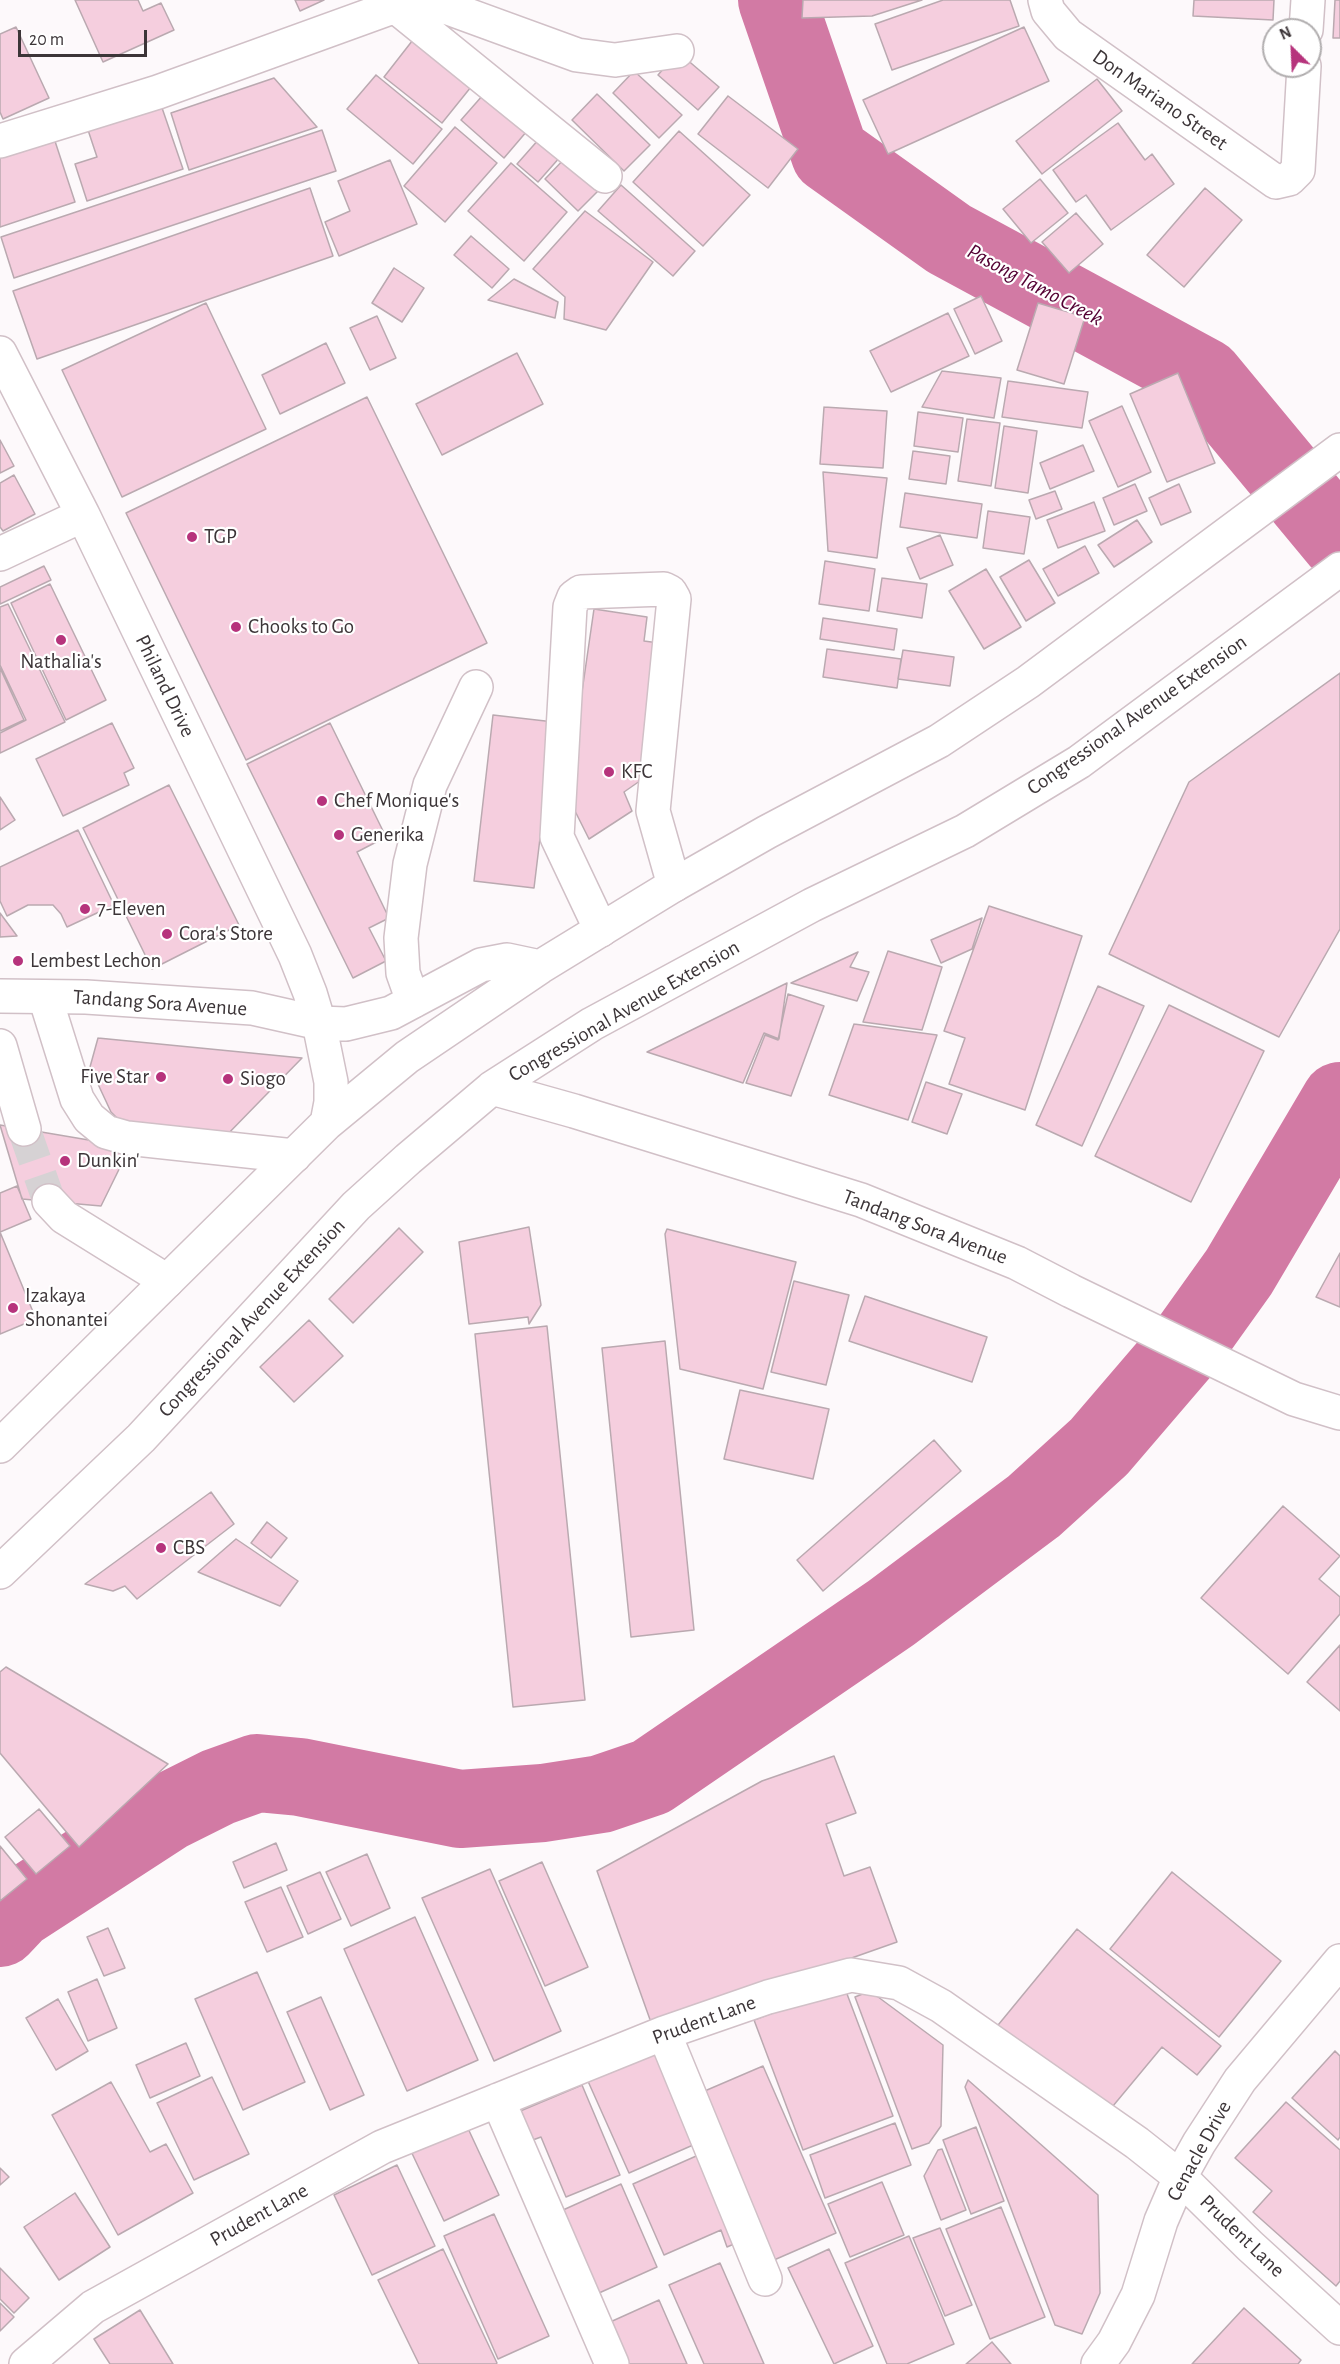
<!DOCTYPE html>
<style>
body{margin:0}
#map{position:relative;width:1340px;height:2364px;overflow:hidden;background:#fdf9fb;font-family:"Alegreya Sans",sans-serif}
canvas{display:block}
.north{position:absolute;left:1262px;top:18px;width:60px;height:60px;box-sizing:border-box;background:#fff;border:2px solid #b1aeaf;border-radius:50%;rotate:336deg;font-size:16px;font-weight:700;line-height:24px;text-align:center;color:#3c3538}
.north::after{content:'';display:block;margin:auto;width:21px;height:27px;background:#b6337c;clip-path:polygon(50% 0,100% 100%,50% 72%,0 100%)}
.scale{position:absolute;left:18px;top:30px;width:129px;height:27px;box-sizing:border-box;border:3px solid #3c3538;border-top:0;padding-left:8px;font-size:18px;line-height:21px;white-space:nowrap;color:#3c3538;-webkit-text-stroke:4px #fff;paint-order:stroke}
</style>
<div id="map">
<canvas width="1340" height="2364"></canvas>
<div class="north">N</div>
<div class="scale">20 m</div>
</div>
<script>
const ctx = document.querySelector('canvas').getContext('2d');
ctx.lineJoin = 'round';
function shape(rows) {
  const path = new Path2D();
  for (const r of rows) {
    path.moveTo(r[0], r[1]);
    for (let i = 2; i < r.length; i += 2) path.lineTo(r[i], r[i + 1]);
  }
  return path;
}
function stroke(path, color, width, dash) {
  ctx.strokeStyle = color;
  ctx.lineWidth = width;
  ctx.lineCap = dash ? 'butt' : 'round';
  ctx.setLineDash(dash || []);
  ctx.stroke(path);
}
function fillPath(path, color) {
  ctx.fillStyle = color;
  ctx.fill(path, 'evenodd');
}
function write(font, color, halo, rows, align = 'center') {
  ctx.font = font + ' "Alegreya Sans",sans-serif';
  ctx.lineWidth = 4.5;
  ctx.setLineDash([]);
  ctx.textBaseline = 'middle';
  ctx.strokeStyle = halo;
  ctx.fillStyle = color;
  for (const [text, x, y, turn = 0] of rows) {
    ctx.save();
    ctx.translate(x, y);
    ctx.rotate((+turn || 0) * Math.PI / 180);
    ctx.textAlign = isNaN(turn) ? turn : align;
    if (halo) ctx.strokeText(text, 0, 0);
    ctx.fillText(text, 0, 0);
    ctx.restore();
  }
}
stroke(shape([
 [777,0,830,154,949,239,1204,377,1340,541],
 [0,1928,17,1910,168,1812,218,1787,257,1773,300,1777,460,1809,543,1803,601,1794,651,1777,891,1613,1034,1506,1099,1447,1189,1342,1239,1272,1340,1101]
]), '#d27aa4', 78);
const building = shape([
 [75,0,138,0,143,11,161,3,174,30,103,62,75,0],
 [295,0,324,0,300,11,295,0],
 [803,0,922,0,872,16,802,18,803,0],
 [943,0,1010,0,1019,26,892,70,875,24,943,0],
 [1194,0,1274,0,1273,20,1193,16,1194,0],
 [1335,0,1340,0,1340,38,1333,38,1335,0],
 [16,27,49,98,3,119,0,112,0,34,16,27],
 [1024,27,1049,81,888,154,863,100,1024,27],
 [416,36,475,82,442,123,384,77,416,36],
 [678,52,719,87,698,110,658,75,678,52],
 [634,71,682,115,659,138,613,93,634,71],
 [376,75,442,129,413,164,347,109,376,75],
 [274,78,317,127,189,170,171,113,274,78],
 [1097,79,1122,111,1042,174,1016,141,1097,79],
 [490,87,533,124,504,158,461,120,490,87],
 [597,94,650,145,624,171,572,120,597,94],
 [728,96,798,149,768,188,698,134,728,96],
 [160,102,183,169,87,201,75,164,97,157,87,127,160,102],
 [1118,123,1145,160,1152,154,1174,184,1111,230,1086,195,1076,202,1053,170,1118,123],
 [50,126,75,202,0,227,0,142,50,126],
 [455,127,497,163,445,222,404,186,455,127],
 [322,130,336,171,14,278,1,237,322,130],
 [547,130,568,148,538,182,517,164,547,130],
 [679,131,750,195,703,246,633,182,679,131],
 [570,153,604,185,578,211,545,179,570,153],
 [390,160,417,224,339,256,325,222,350,211,338,181,390,160],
 [511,163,567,212,524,261,468,211,511,163],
 [1040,179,1068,213,1031,243,1003,209,1040,179],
 [621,185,695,251,673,276,598,211,621,185],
 [310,188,333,256,37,359,13,291,310,188],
 [1205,188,1242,220,1184,287,1147,255,1205,188],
 [585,211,653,262,606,330,564,319,565,297,533,269,585,211],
 [1076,213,1103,244,1069,273,1042,242,1076,213],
 [471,236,509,269,492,288,454,255,471,236],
 [394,268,424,288,402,322,372,303,394,268],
 [514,279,558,302,555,318,488,300,514,279],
 [981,296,1002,341,975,354,954,309,981,296],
 [206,303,266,429,122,497,62,370,206,303],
 [1038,303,1085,317,1064,384,1017,370,1038,303],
 [948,313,969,356,891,392,870,351,948,313],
 [377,316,396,358,370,370,350,328,377,316],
 [326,343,345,383,280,414,262,375,326,343],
 [517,353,543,404,442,455,416,404,517,353],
 [942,371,1001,378,994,418,922,407,942,371],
 [1178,373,1215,463,1167,482,1130,394,1178,373],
 [1008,381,1088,392,1082,428,1002,417,1008,381],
 [367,397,487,643,246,760,126,513,367,397],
 [1122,406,1151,472,1118,487,1089,421,1122,406],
 [824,407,887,411,883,468,820,464,824,407],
 [918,412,963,418,958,452,914,446,918,412],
 [967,419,1000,423,991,486,958,481,967,419],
 [1004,426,1037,431,1028,493,995,488,1004,426],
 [0,440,14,466,0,473,0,440],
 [1083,445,1094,471,1050,489,1040,463,1083,445],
 [913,451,950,456,946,484,909,479,913,451],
 [823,472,887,478,877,558,828,551,823,472],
 [14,475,35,514,3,531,0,527,0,483,14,475],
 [1135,484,1147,511,1114,525,1103,498,1135,484],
 [1179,484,1191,512,1161,525,1149,498,1179,484],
 [1055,491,1062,509,1036,519,1029,500,1055,491],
 [905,493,982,504,977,538,900,527,905,493],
 [1094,502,1105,531,1058,548,1047,520,1094,502],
 [988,511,1030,517,1024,554,983,548,988,511],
 [1137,520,1152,542,1114,567,1098,545,1137,520],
 [940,535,953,565,920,579,907,548,940,535],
 [1085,546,1099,573,1058,596,1043,569,1085,546],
 [1029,560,1055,603,1026,621,1000,577,1029,560],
 [825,561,875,569,869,611,819,604,825,561],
 [44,566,51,580,0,604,0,587,44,566],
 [986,569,1021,627,984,649,949,591,986,569],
 [882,578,927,584,922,618,877,611,882,578],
 [50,584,106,700,66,720,11,603,50,584],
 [8,604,65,722,0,753,0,733,26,720,0,665,0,607,8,604],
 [594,609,647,617,644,641,666,644,647,776,624,792,632,811,589,839,567,795,594,609],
 [823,618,897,629,894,650,820,639,823,618],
 [827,649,901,659,897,688,823,677,827,649],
 [903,650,954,657,950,686,898,679,903,650],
 [0,668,24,720,0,731,0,668],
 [1340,673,1340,929,1279,1037,1109,954,1189,782,1340,673],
 [493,715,554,722,534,888,474,881,493,715],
 [112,723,134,768,124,773,129,785,63,816,36,759,112,723],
 [330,723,386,837,357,852,389,918,369,928,386,961,353,978,247,764,330,723],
 [169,785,239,925,152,969,83,828,169,785],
 [0,797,15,820,0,830,0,797],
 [78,830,114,905,67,927,61,914,53,905,28,905,7,916,0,901,0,867,78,830],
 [989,906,1082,936,1025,1110,949,1084,965,1038,944,1031,989,906],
 [0,913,17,936,0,937,0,913],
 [982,918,972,949,941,963,931,940,982,918],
 [888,951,942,967,922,1030,863,1022,888,951],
 [858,952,850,967,869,972,857,1001,791,983,858,952],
 [787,983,779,1039,764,1033,743,1083,647,1052,787,983],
 [1098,986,1144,1006,1082,1146,1036,1125,1098,986],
 [788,994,824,1006,791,1096,746,1083,765,1035,778,1040,788,994],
 [1169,1005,1264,1051,1191,1202,1095,1156,1169,1005],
 [854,1024,937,1035,908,1120,829,1095,854,1024],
 [98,1038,302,1058,221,1141,122,1123,111,1112,90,1067,98,1038],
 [926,1082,962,1094,947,1134,912,1122,926,1082],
 [0,1125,130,1147,101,1206,22,1199,0,1125],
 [17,1186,31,1219,0,1232,36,1319,0,1334,0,1193,17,1186],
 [529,1227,541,1305,529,1324,528,1317,469,1324,459,1242,529,1227],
 [399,1228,423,1252,353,1323,329,1299,399,1228],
 [667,1229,796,1262,763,1389,680,1369,665,1234,667,1229],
 [1340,1253,1340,1307,1316,1297,1340,1253],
 [794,1281,849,1295,826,1385,771,1372,794,1281],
 [865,1296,987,1337,972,1382,849,1341,865,1296],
 [309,1320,343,1356,294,1402,260,1367,309,1320],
 [547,1326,585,1700,513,1707,475,1334,547,1326],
 [665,1341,694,1630,631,1637,602,1348,665,1341],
 [740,1390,829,1409,813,1479,724,1459,740,1390],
 [934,1440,961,1471,823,1591,797,1560,934,1440],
 [211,1492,234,1524,137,1599,125,1586,113,1591,85,1584,211,1492],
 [1283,1506,1340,1556,1319,1579,1340,1597,1340,1614,1288,1674,1201,1598,1283,1506],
 [267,1522,287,1538,271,1558,251,1543,267,1522],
 [236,1539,298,1581,280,1606,198,1572,236,1539],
 [1340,1645,1340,1711,1307,1682,1340,1645],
 [6,1667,168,1764,79,1847,0,1753,0,1672,6,1667],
 [834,1756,856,1813,826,1824,844,1876,870,1867,897,1942,653,2028,597,1871,762,1781,834,1756],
 [39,1809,70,1846,36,1874,5,1837,39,1809],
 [276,1843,287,1870,244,1888,233,1862,276,1843],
 [0,1846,27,1879,0,1901,0,1846],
 [367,1854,390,1908,351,1926,326,1872,367,1854],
 [542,1862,588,1967,545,1986,499,1881,542,1862],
 [490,1869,561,2031,494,2061,422,1898,490,1869],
 [320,1872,341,1919,308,1934,287,1886,320,1872],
 [1172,1872,1281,1961,1219,2037,1110,1949,1172,1872],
 [281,1887,303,1937,267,1952,245,1902,281,1887],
 [415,1917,478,2060,407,2091,344,1949,415,1917],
 [108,1928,125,1968,104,1976,87,1937,108,1928],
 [1077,1929,1221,2046,1197,2075,1162,2047,1103,2118,994,2030,1077,1929],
 [257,1972,305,2082,243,2110,195,1999,257,1972],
 [97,1979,117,2028,88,2041,68,1992,97,1979],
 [844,1986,893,2116,803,2150,754,2020,844,1986],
 [870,1991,943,2045,941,2126,929,2143,912,2149,855,1997,870,1991],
 [321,1997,364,2095,330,2110,287,2012,321,1997],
 [58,1999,88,2051,56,2070,26,2018,58,1999],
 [186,2043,200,2076,150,2098,136,2065,186,2043],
 [658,2047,700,2142,629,2173,587,2079,658,2047],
 [1335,2051,1340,2056,1340,2137,1338,2140,1292,2098,1335,2051],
 [763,2066,836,2233,774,2260,700,2093,763,2066],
 [212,2077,249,2154,194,2180,157,2103,212,2077],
 [968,2080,1098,2195,1100,2293,1082,2334,1055,2325,965,2087,968,2080],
 [111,2082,150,2152,166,2144,193,2193,118,2235,52,2115,111,2082],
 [582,2085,620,2175,566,2197,541,2137,530,2141,518,2112,582,2085],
 [1286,2102,1340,2150,1340,2281,1336,2286,1253,2212,1272,2191,1235,2158,1286,2102],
 [465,2122,499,2195,444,2221,409,2147,465,2122],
 [895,2123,911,2165,825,2198,810,2155,895,2123],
 [976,2127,1004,2201,971,2214,943,2140,976,2127],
 [942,2149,966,2210,941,2220,924,2176,938,2150,942,2149],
 [703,2153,741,2241,727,2247,721,2230,664,2255,633,2184,703,2153],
 [397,2165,435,2246,372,2275,334,2195,397,2165],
 [0,2168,9,2177,0,2185,0,2168],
 [882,2182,904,2235,850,2257,828,2204,882,2182],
 [621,2184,657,2267,599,2293,563,2210,621,2184],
 [75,2193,110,2247,59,2280,24,2227,75,2193],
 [1001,2207,1045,2317,990,2339,946,2229,1001,2207],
 [494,2214,549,2336,498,2359,444,2236,494,2214],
 [940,2228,972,2305,945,2316,913,2238,940,2228],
 [909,2236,954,2344,907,2364,887,2364,845,2263,909,2236],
 [443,2249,497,2363,496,2364,419,2364,378,2280,443,2249],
 [829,2249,873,2346,834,2364,788,2268,829,2249],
 [720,2263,764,2364,704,2364,669,2285,720,2263],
 [0,2268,29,2298,14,2313,0,2299,0,2268],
 [659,2300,687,2364,626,2364,608,2323,659,2300],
 [0,2303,14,2317,0,2331,0,2303],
 [1244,2308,1301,2360,1298,2364,1192,2364,1244,2308],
 [140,2310,173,2364,110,2364,94,2339,140,2310],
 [992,2342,1011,2364,966,2364,992,2342]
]);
fillPath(building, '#f5cede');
stroke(building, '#baa9b0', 1.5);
stroke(shape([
 [24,1129,49,1201]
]), '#d6d2d4', 33, [33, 16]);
const minor = shape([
 [437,0,451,9,577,55,615,60,677,51],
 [1045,0,1048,11,1068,35,1276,182,1289,179,1298,170,1304,66],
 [395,6,605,176],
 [1306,30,1308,0],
 [0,141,158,92,412,0],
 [0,353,83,515,295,955,310,993,319,1023],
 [0,554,83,515],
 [601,930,557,837,570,607,574,597,581,592,664,589,670,592,674,599,653,811,674,885],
 [45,997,77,1099,89,1118,106,1132,127,1138,294,1156],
 [413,1001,403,973,401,938,410,864,430,785,476,687],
 [0,1046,24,1129],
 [49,1201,64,1217,167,1281],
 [664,2033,765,2279],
 [498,2100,612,2364],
 [26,2364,93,2307,382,2147,664,2033,768,1997,851,1975,899,1983,941,2006,1137,2143,1180,2177,1250,2246,1340,2328],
 [1098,2364,1114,2342,1138,2295,1161,2221,1180,2177,1199,2143,1240,2080,1340,1961]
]);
const major = shape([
 [0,996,86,997,252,1008,319,1023,346,1024,391,1013,481,965,507,960,540,967],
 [319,1023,331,1082,331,1102,327,1123],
 [492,1088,574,1111,861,1200,1017,1263,1071,1291,1294,1399,1340,1413],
 [0,1446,327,1123,407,1057,540,967,674,885,767,832,939,741,1028,682,1340,450],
 [0,1572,141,1438,356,1206,408,1159,492,1088,592,1024,812,905,965,831,1079,762,1340,569]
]);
stroke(minor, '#d1c0c7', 36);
stroke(major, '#d1c0c7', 36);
stroke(minor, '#fff', 33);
stroke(major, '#fff', 33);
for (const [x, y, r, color] of [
 [192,537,6,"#b6337c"],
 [236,627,6,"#b6337c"],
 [61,640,6,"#b6337c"],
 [609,772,6,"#b6337c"],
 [322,801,6,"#b6337c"],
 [339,835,6,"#b6337c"],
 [85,909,6,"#b6337c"],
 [167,934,6,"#b6337c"],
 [18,961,6,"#b6337c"],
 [161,1077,6,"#b6337c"],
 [228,1079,6,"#b6337c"],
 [65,1161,6,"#b6337c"],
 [13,1308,6,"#b6337c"],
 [161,1548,6,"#b6337c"]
]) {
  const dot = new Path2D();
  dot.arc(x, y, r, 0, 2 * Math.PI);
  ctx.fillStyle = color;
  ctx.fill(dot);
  stroke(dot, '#fff', 2);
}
write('21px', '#3c3538', '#fff', [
 ["Don Mariano Street",1160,100,35],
 ["Philand Drive",165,686,64],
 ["Congressional Avenue Extension",1137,715,-35],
 ["Tandang Sora Avenue",160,1003,4],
 ["Congressional Avenue Extension",624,1011,-30],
 ["Tandang Sora Avenue",925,1227,21],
 ["Congressional Avenue Extension",252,1318,-47],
 ["Prudent Lane",704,2020,-20],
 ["Cenacle Drive",1199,2151,-61],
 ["Prudent Lane",259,2215,-29],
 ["Prudent Lane",1242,2236,44]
]);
write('21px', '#3c3538', '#fff', [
 ["TGP",204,537],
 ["Chooks to Go",248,627],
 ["Nathalia's",61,662,"center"],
 ["KFC",621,772],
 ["Chef Monique's",334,801],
 ["Generika",351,835],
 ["7-Eleven",97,909],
 ["Cora's Store",179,934],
 ["Lembest Lechon",30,961],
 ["Five Star",149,1077,"right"],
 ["Siogo",240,1079],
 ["Dunkin'",77,1161],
 ["Izakaya",25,1296],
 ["Shonantei",25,1320],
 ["CBS",173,1548]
], 'left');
write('italic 22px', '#530033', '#fff', [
 ["Pasong Tamo Creek",1035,285,28]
]);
</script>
